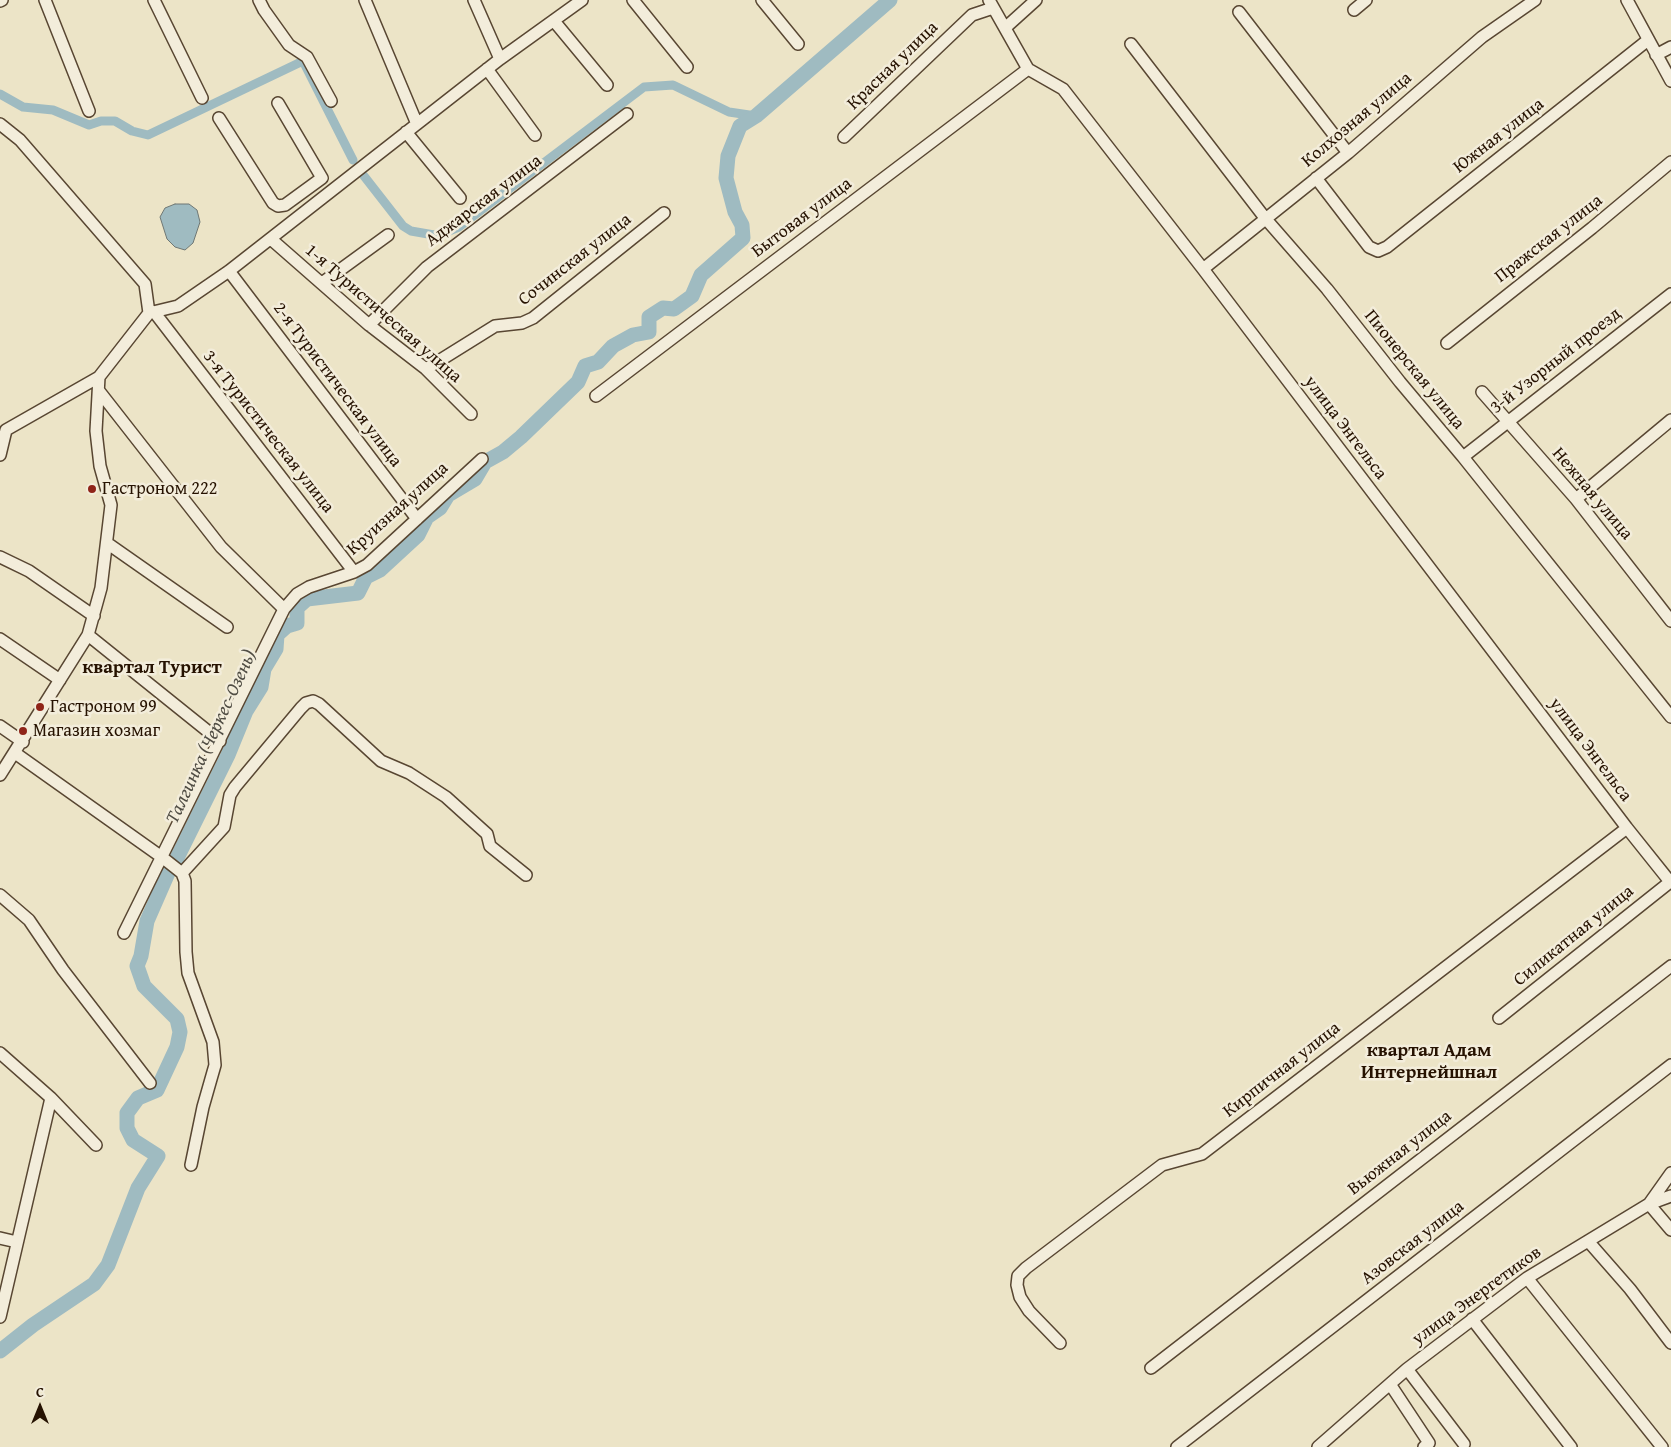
<!DOCTYPE html>
<meta charset="utf-8">
<style>
body{margin:0}
#map{position:relative;width:1671px;height:1447px;overflow:hidden;background:#ece4c7;font-family:"Gentium Book Plus",serif}
canvas{display:block}
.north{position:absolute;left:15px;top:1382px;width:50px;height:50px;-webkit-text-stroke:4px #f3eddb;paint-order:stroke;rotate:0deg;font-size:14px;font-weight:700;line-height:20px;text-align:center;color:#261201}
.north::after{content:'';display:block;margin:auto;width:18px;height:22px;background:#261201;clip-path:polygon(50% 0,100% 100%,50% 72%,0 100%)}
</style>
<div id="map">
<canvas width="1671" height="1447"></canvas>
<div class="north">С</div>
</div>
<script>
const ctx = document.querySelector('canvas').getContext('2d');
ctx.lineJoin = 'round';
function fillPath(path, color) {
  ctx.fillStyle = color;
  ctx.fill(path, 'evenodd');
}
function shape(rows) {
  const path = new Path2D();
  for (const r of rows) {
    path.moveTo(r[0], r[1]);
    for (let i = 2; i < r.length; i += 2) path.lineTo(r[i], r[i + 1]);
  }
  return path;
}
function stroke(path, color, width, dash) {
  ctx.strokeStyle = color;
  ctx.lineWidth = width;
  ctx.lineCap = dash ? 'butt' : 'round';
  ctx.setLineDash(dash || []);
  ctx.stroke(path);
}
function write(font, color, halo, rows, align = 'center') {
  ctx.font = font + ' "Gentium Book Plus",serif';
  ctx.lineWidth = 5;
  ctx.setLineDash([]);
  ctx.textBaseline = 'middle';
  ctx.strokeStyle = halo;
  ctx.fillStyle = color;
  for (const [text, x, y, turn = 0] of rows) {
    ctx.save();
    ctx.translate(x, y);
    ctx.rotate((+turn || 0) * Math.PI / 180);
    ctx.textAlign = isNaN(turn) ? turn : align;
    if (halo) ctx.strokeText(text, 0, 0);
    ctx.fillText(text, 0, 0);
    ctx.restore();
  }
}
const water = shape([
 [175,204,189,204,197,210,200,222,193,243,185,250,175,247,167,239,160,217,165,208,175,204]
]);
fillPath(water, '#9fbbc1');
stroke(water, '#6f7774', 1);
stroke(shape([
 [0,94,23,107,53,110,89,125,101,121,115,121,132,131,148,135,303,61,353,160],
 [364,176,403,226,411,231,434,235,444,233,459,227,644,87,673,85,729,112,756,116]
]), '#9fbbc1', 9);
stroke(shape([
 [177,858,228,755,246,711,261,687,264,669,276,649,277,635,287,626,297,623,297,608,307,599,358,593,366,577,380,570,418,535,427,517,440,508,448,495,475,479,485,462,503,452,521,437,578,382,585,366,598,362,613,346,633,335,649,332,649,317,663,308,674,309,692,296,701,275,743,238,742,225,735,212,726,178,728,156,740,126,756,116,890,0],
 [0,1351,33,1325,94,1284,108,1265,138,1188,158,1156,133,1140,127,1128,127,1113,138,1098,157,1090,177,1047,180,1032,177,1019,144,986,137,966,141,956,147,921,168,873]
]), '#9fbbc1', 15);
const minor = shape([
 [45,0,89,111],
 [154,0,202,98],
 [259,0,264,10,289,45,307,57,331,101],
 [365,0,417,124],
 [474,0,500,59],
 [633,0,687,67],
 [762,0,798,44],
 [989,0,1028,69,1063,89,1203,269,1627,828,1671,883],
 [1627,0,1671,81],
 [0,1,2,0],
 [1354,10,1366,0],
 [1239,12,1348,153],
 [554,21,607,85],
 [1005,28,1036,0],
 [1131,44,1265,218,1327,289,1400,382,1463,457,1671,717],
 [1656,55,1671,47],
 [487,69,535,135],
 [219,118,273,203,278,206,285,205,322,178,278,103],
 [0,124,20,140,145,284,149,313],
 [406,132,460,198],
 [844,137,972,15,993,8],
 [1316,178,1369,247,1378,251,1387,247,1648,40],
 [272,240,369,325,426,369,471,414],
 [1203,269,1348,153,1482,37,1535,0],
 [229,271,417,519],
 [322,283,388,235],
 [155,313,354,572],
 [369,325,427,267,627,114],
 [1447,343,1592,228,1671,162],
 [426,369,495,326,522,323,533,318,664,213],
 [99,391,221,547,284,609],
 [1482,392,1576,499,1671,621],
 [596,396,1028,69],
 [0,455,6,430,99,377],
 [1463,457,1671,294],
 [1576,499,1671,420],
 [107,543,227,627],
 [0,557,29,571,94,616],
 [88,635,220,741],
 [0,639,60,680],
 [0,726,23,742],
 [15,753,163,858,182,873,185,881,186,952,188,973,213,1042,215,1065,203,1107,191,1165],
 [0,775,88,635,101,588,111,505,100,466,96,431,99,377,149,313,178,306,229,271,500,59,582,0],
 [182,873,224,827,230,795,235,787,301,708,306,703,313,701,319,704,381,761,409,773,446,797,487,834,490,846,526,875],
 [0,895,29,920,63,970,150,1083],
 [124,933,284,609,297,594,309,587,354,572,367,565,482,459],
 [1499,1018,1670,882],
 [0,1053,51,1098,96,1145],
 [1671,1173,1649,1204,1671,1230],
 [0,1238,17,1242],
 [1588,1241,1630,1289,1671,1343],
 [1527,1278,1662,1447],
 [0,1317,51,1098],
 [1472,1319,1571,1447],
 [1060,1343,1029,1311,1020,1297,1017,1285,1018,1276,1026,1268,1162,1165,1202,1154,1627,828],
 [1151,1368,1671,966],
 [1407,1369,1464,1444],
 [1390,1384,1429,1443,1424,1447],
 [1177,1447,1671,1065],
 [1318,1447,1407,1369,1527,1278,1649,1204,1671,1196]
]);
stroke(minor, '#584632', 14);
stroke(minor, '#f3eddb', 11);
for (const [x, y, r, color] of [
 [92,489,5,"#8f2418"],
 [40,707,5,"#8f2418"],
 [23,731,5,"#8f2418"]
]) {
  const dot = new Path2D();
  dot.arc(x, y, r, 0, 2 * Math.PI);
  ctx.fillStyle = color;
  ctx.fill(dot);
  stroke(dot, '#f3eddb', 2);
}
write('18px', '#261201', '#f3eddb', [
 ["Красная улица",893,66,-44],
 ["Колхозная улица",1357,120,-40],
 ["Южная улица",1499,136,-38],
 ["Аджарская улица",484,201,-37],
 ["Бытовая улица",802,218,-37],
 ["Пражская улица",1549,239,-38],
 ["Сочинская улица",575,260,-38],
 ["1-я Туристическая улица",383,314,41],
 ["3-й Узорный проезд",1556,361,-38],
 ["Пионерская улица",1414,370,51],
 ["2-я Туристическая улица",337,385,53],
 ["улица Энгельса",1345,428,53],
 ["3-я Туристическая улица",268,432,52],
 ["Нежная улица",1592,494,50],
 ["Круизная улица",398,509,-42],
 ["улица Энгельса",1590,750,53],
 ["Силикатная улица",1574,936,-39],
 ["Кирпичная улица",1282,1070,-38],
 ["Вьюжная улица",1400,1153,-38],
 ["Азовская улица",1413,1243,-38],
 ["улица Энергетиков",1477,1296,-36]
]);
write('18px', '#261201', '#f3eddb', [
 ["Гастроном 222",102,489],
 ["Гастроном 99",50,707],
 ["Магазин хозмаг",33,731]
], 'left');
write('bold 19px', '#261201', '#f3eddb', [
 ["квартал Турист",152,668],
 ["квартал Адам",1429,1051],
 ["Интернейшнал",1429,1073]
]);
write('italic 19px', '#504d44', '#f3eddb', [
 ["Талгинка (Черкес-Озень)",212,737,-65]
]);
</script>
